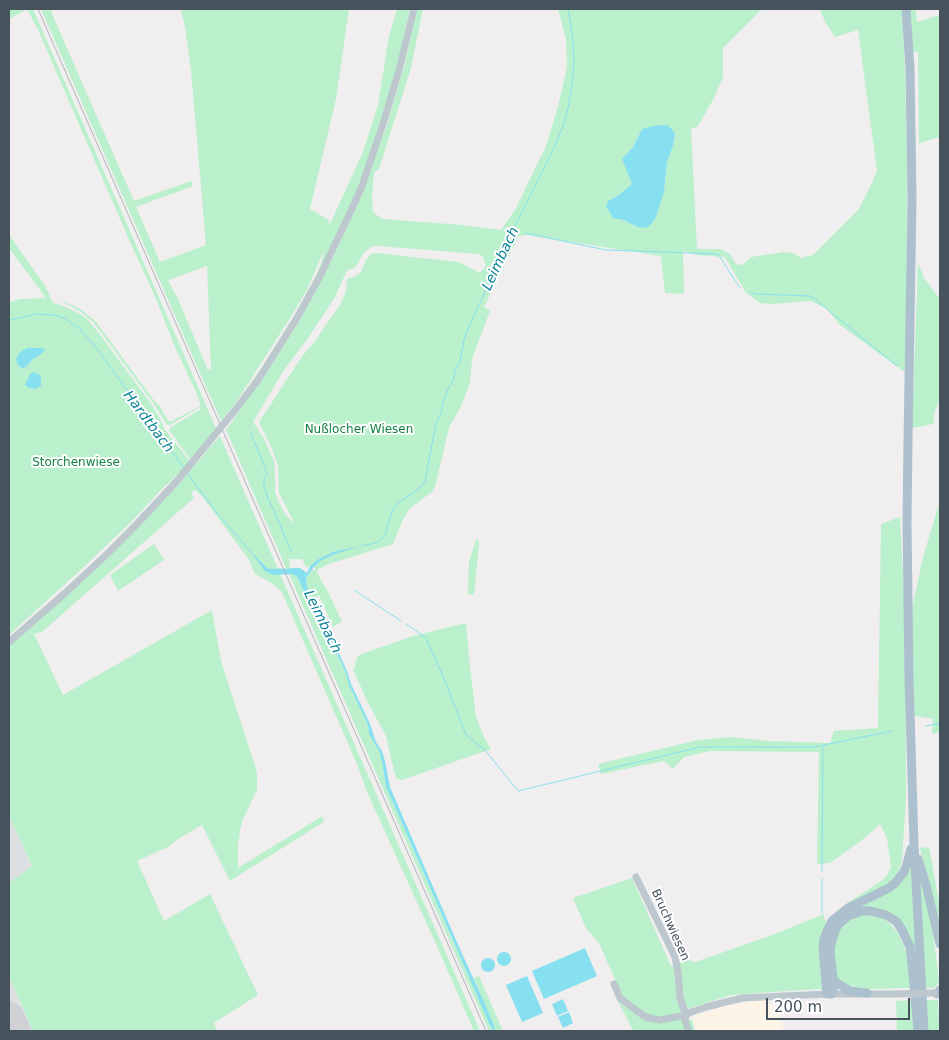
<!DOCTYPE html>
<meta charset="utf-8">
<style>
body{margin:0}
#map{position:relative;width:949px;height:1040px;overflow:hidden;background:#f1eeef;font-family:"DejaVu Sans",sans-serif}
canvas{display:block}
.frame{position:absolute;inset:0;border:10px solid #46535d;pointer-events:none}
.scale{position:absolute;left:766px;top:998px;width:144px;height:22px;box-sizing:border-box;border:2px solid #46535d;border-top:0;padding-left:6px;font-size:15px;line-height:18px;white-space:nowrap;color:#46535d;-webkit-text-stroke:4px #fff;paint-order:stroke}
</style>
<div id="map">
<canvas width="949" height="1040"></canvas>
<div class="frame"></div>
<div class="scale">200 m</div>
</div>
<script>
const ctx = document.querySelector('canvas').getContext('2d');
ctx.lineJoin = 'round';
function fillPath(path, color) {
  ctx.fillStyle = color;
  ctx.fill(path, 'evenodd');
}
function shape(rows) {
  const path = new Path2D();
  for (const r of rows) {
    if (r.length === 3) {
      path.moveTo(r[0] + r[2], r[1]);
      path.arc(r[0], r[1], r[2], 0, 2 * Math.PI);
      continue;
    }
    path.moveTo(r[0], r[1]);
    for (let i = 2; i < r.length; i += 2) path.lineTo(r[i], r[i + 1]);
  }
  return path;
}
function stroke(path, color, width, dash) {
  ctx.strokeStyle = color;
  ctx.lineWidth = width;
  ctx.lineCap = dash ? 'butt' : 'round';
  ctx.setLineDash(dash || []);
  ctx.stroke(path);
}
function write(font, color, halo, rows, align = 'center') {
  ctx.font = font + ' "DejaVu Sans",sans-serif';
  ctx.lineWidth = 4;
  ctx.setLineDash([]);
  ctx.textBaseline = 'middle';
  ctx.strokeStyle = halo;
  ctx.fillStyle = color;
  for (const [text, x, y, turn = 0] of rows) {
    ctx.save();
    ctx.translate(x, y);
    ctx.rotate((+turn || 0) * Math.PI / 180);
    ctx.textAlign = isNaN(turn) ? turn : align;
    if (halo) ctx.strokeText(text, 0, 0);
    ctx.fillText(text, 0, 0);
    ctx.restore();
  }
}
fillPath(shape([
 [767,999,769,1004,777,1008,784,1031,695,1031,692,1020,693,1017,698,1015,725,1006]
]), '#fcf5e7');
fillPath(shape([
 [9,816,32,867,9,883],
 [9,976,26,1017,33,1031,9,1031]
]), '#dde0e3');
fillPath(shape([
 [9,9,33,9,216,428,190,459,169,430,171,427,201,409,200,407,170,425,167,425,154,404,94,323,81,312,56,298,74,306,82,310,96,322,156,403,159,405,167,419,169,421,172,421,200,406,200,403,197,394,175,347,154,294,130,242,39,32,27,9,9,19],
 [41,9,51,9,52,14,134,201,191,181,193,186,136,207,160,262,206,245,191,70,185,28,181,9,349,9,336,99,310,209,330,221,328,223,330,224,363,152,378,105,389,36,397,9,410,9,400,52,387,102,359,185,337,236,303,304,255,379,240,398,267,360,294,316,316,276,322,261,324,250,307,290,292,315,235,404,221,421],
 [207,266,211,370,207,368,178,299,168,280],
 [417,9,423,9,411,68,379,169,374,173,372,197,373,212,382,219,462,225,501,230,515,210,546,146,558,107,567,67,566,39,558,9,767,9,760,11,723,48,723,77,714,98,698,126,691,129,697,249,721,249,730,254,736,264,742,265,751,257,784,252,793,253,801,258,813,255,859,209,872,183,877,171,858,30,835,37,825,22,820,9,902,9,905,68,907,169,906,373,840,325,827,309,811,301,772,304,760,303,746,293,725,257,697,255,683,251,684,294,665,293,661,256,526,235,519,236,484,307,490,311,472,359,470,383,461,406,449,428,436,483,433,491,409,509,402,522,393,544,326,565,320,569,319,568,317,572,320,578,329,594,342,622,333,627,319,595,313,599,312,603,307,586,306,579,312,570,315,571,315,568,314,567,315,566,315,561,310,566,306,567,302,559,289,559,290,568,286,568,226,430,272,364,300,320,327,269,354,213,371,170,376,153,387,125,405,63],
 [642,129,675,133,673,146,667,162,665,184,656,217,638,227,623,220,608,201,619,195,633,184,622,159,633,147],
 [377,246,479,254,483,257,486,266,480,273,459,262,376,253,371,254,366,260,361,272,356,276,347,279,346,292,341,303,313,344,303,355,259,422,272,449,278,466,279,493,295,524,285,514,278,500,275,492,275,471,274,461,263,437,253,422,282,373,308,338,335,297,347,270,352,269,356,266,364,253,371,247],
 [910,9,916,9,917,22,940,15,940,137,919,143,918,52,913,52],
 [9,235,44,284,53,303,61,305,80,314,87,319,98,332,152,405,159,417,165,430,194,466,220,436,278,569,268,569,252,553,273,575,280,574,480,1031,474,1031,436,944,367,792,357,764,284,597,281,591,273,584,255,574,249,560,202,496,195,490,191,493,194,498,42,632,34,634,63,695,212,610,221,661,257,772,257,790,243,819,240,830,238,846,238,868,319,818,323,817,324,821,322,823,230,881,202,825,175,841,168,847,137,861,164,921,210,894,258,995,214,1023,217,1031,33,1031,9,976,9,883,32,866,9,816,9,646,66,596,183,480,176,475,170,482,165,486,132,521,84,567,9,635,9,302,20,299,46,298,9,248],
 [27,348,41,348,41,354,35,357,29,364,23,369,18,365,16,360],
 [918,263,924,278,940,299,940,399,935,410,933,424,912,428],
 [940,503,940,732,932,734,933,719,915,716,912,682,912,609,923,557,938,507],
 [900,517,905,612,906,798,902,861,898,874,886,885,852,904,847,903,880,882,887,875,891,868,887,838,880,824,866,837,830,863,817,864,819,752,710,751,684,757,673,769,664,761,601,774,598,764,698,740,731,737,769,741,830,743,834,731,878,728,881,524],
 [477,537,479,543,474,595,468,594,469,561],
 [154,544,164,560,118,591,110,575],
 [289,574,294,574,299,580,308,602,330,639,345,671,349,685,368,725,369,734,379,751,382,761,386,787,391,798,456,948,464,965,494,1031,489,1031],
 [466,623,470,666,476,717,484,737,491,749,402,780,397,779,394,771,386,736,367,701,353,669,355,668,355,663,359,655,413,636],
 [929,847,940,908,940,932,920,848],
 [912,860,916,960,897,919,856,909,891,889],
 [632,878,671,966,681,962,684,957,693,962,698,961,775,934,824,914,824,919,828,923,824,983,822,989,787,991,731,995,681,1011,682,1019,692,1020,695,1031,631,1031,633,1030,616,998,619,990,617,984,599,943,586,928,573,898],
 [919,878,924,886,930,910,939,981,937,985,934,988,925,988],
 [863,915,870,915,883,918,892,926,898,933,908,956,910,988,868,989,844,985,839,981,834,969,833,944,842,926,850,920],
 [479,976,503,1031,496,1031,474,978],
 [913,1000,915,1031,897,1031,896,1001],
 [925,1000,938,1000,939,1031,927,1031]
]), '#bbf0cc');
fillPath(shape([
 [666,125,669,126,675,133,673,146,667,162,664,192,656,217,651,224,646,228,638,227,623,220,613,218,606,206,608,201,619,195,632,184,622,159,633,147,642,129,652,126],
 [27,348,41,348,45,350,41,354,32,360,29,364,23,369,18,365,16,360,19,353],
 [33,372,40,375,41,377,41,386,36,389,29,388,25,385,30,374],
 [361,546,335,554,320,561,314,567,306,578,307,586,311,601,338,651,347,671,351,684,370,724,376,742,382,751,385,761,390,787,459,947,486,1006,496,1031,494,1031,489,1023,391,798,386,787,382,761,379,751,369,734,368,725,349,685,345,671,330,639,308,602,298,578,293,574,273,575,265,571,250,551,268,569,300,568,303,570,307,573,310,566,317,560,333,552],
 [585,948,597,976,544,999,532,971],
 [504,959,7],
 [488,965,7],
 [527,976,543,1013,522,1022,506,985],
 [563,999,568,1011,557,1016,552,1004],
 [569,1012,573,1023,563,1028,558,1017]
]), '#87e0ef');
stroke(shape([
 [525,233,606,250,718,254,740,288],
 [751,292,756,294,811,296,897,366],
 [9,320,37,314,54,315,64,318,79,328,95,346,184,468],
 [251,434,262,460,267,474,264,477,264,486,268,499,274,510,291,551],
 [187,473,217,513,251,552],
 [362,546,379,542,385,536,392,511,397,504,420,488,425,481,436,424,442,410,442,405,449,387,453,381,455,371,460,361,465,336,511,234,554,148,562,129,568,109,572,83,574,63,573,39,568,9],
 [354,590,401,621],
 [406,624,426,638,445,681,466,735,485,750,518,791,700,747,814,747,892,731],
 [926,726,940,723],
 [822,871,823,747],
 [822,913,822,879]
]), '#87e0ef', 1);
stroke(shape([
 [9,1018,15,1031]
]), '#d0d1d4', 32);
stroke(shape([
 [236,409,258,380,297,318,319,278,351,211,362,186,384,121,399,70,414,9],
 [9,642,64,594,106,555,136,525,176,482],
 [636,877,675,957,678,972,680,998,686,1015],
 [614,984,620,998,637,1011,646,1017,654,1019,660,1020,686,1015,691,1012,706,1007,742,998,827,994,896,994],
 [686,1015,685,1021,689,1031]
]), '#bcc7ce', 7);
stroke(shape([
 [906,9,910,68,912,199,908,441,907,522,909,679,914,845,924,1031],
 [918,859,926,885,940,944],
 [833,979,837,983,850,991,867,993],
 [827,994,823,948,824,939,828,929,832,921,848,908,889,888,895,883,904,872,907,864,911,849],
 [831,994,833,989,833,979,830,952,831,944,835,931,838,925,848,916,862,911,871,911,886,915,897,922,902,930,910,947,912,964,918,1031],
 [937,994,940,990]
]), '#adc0ce', 9);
stroke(shape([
 [38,9,486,1031]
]), '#b0b4b9', 1);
stroke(shape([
 [176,482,236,409],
 [896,994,934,993]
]), '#bcc7ce', 7);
write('12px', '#148143', '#fff', [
 ["Nußlocher Wiesen",359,430],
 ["Storchenwiese",76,463]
]);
write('12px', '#46535d', '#fff', [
 ["Bruchwiesen",670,925,66]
]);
write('italic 14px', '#088296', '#fff', [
 ["Leimbach",501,259,-65],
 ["Hardtbach",148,422,53],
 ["Leimbach",322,622,64]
]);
</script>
